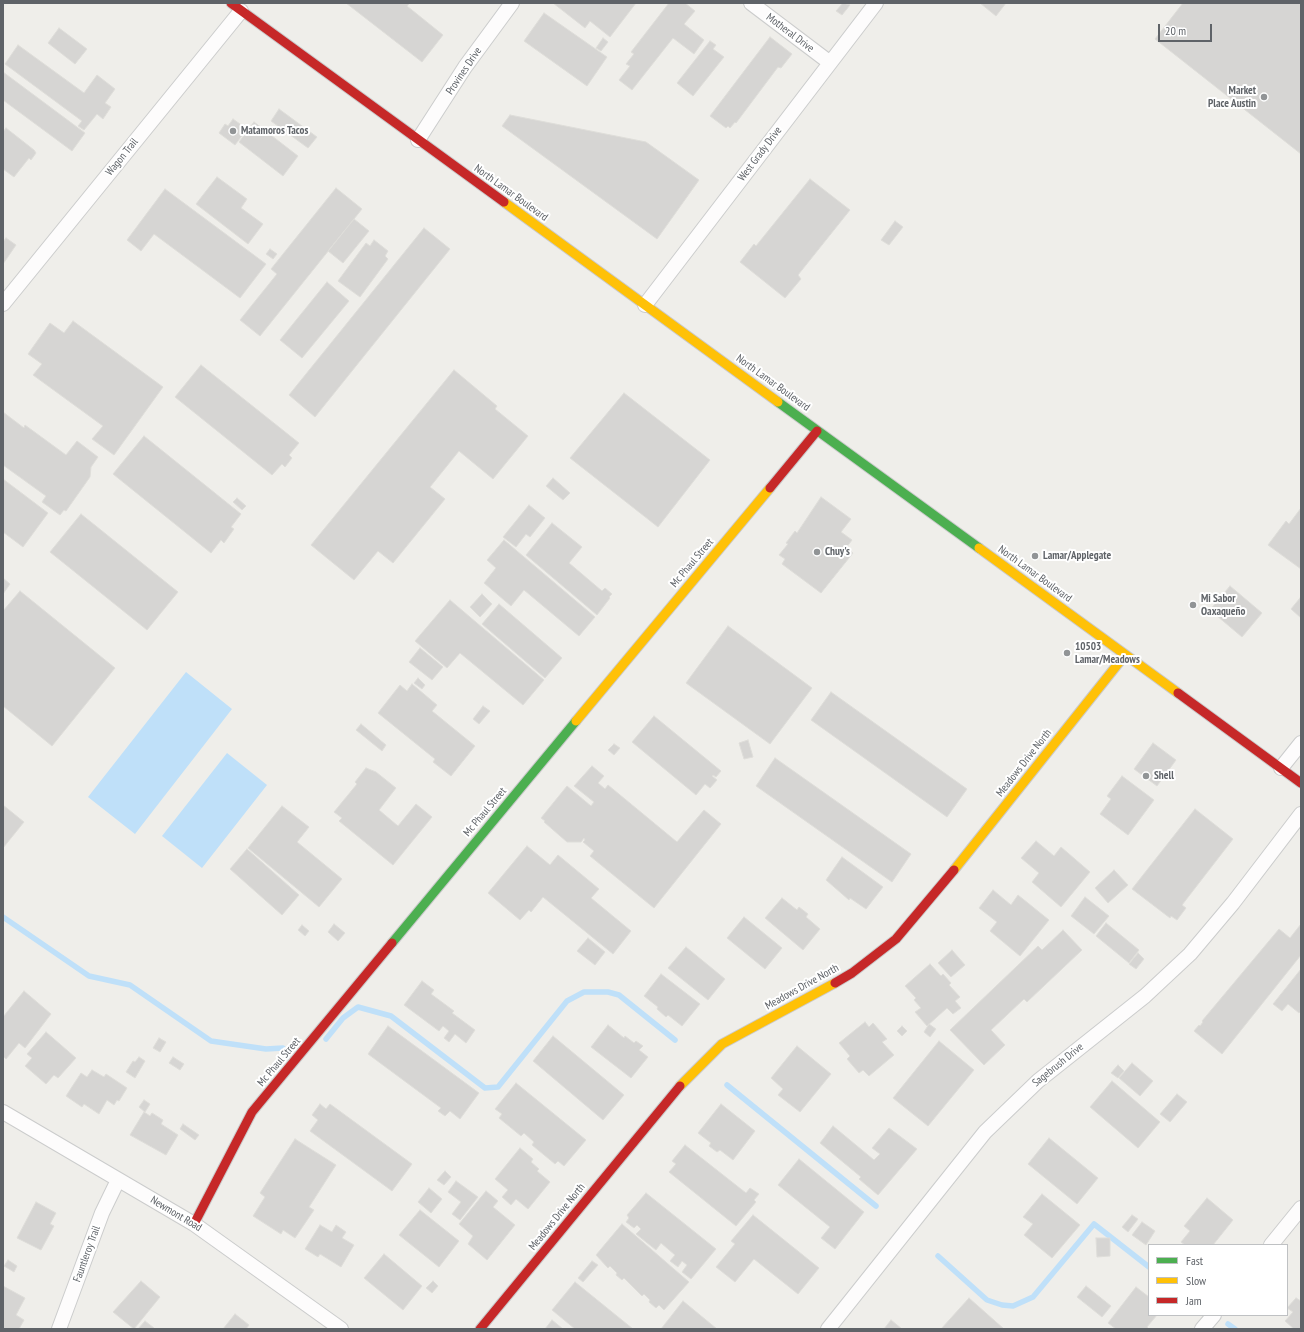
<!DOCTYPE html>
<meta charset="utf-8">
<style>
body{margin:0}
#map{position:relative;width:1304px;height:1332px;overflow:hidden;background:#efeeea;font-family:"PT Sans Narrow",sans-serif}
canvas{display:block}
.frame{position:absolute;inset:0;border:4px solid #5f6368;pointer-events:none}
.legend{position:absolute;left:1148px;top:1244px;width:140px;height:72px;box-sizing:border-box;background:#fff;border:1px solid #bfc1c3;margin:0;padding:5px 7px;list-style:none;font-size:12px;color:#5f6368}
.legend li{display:flex;align-items:center;gap:8px;height:20px}
.legend b{width:20px;border:1px solid #bfc1c3}
.scale{position:absolute;left:1158px;top:24px;width:54px;height:18px;box-sizing:border-box;border:2px solid #5f6368;border-top:0;padding-left:5px;font-size:12px;line-height:14px;white-space:nowrap;color:#5f6368;-webkit-text-stroke:3px #fff;paint-order:stroke}
</style>
<div id="map">
<canvas width="1304" height="1332"></canvas>
<div class="frame"></div>
<ul class="legend">
<li><b style="height:5px;background:#4caf50"></b>Fast</li>
<li><b style="height:5px;background:#ffc107"></b>Slow</li>
<li><b style="height:5px;background:#c62828"></b>Jam</li>
</ul>
<div class="scale">20 m</div>
</div>
<script>
const ctx = document.querySelector('canvas').getContext('2d');
ctx.lineJoin = 'round';
function fillPath(path, color) {
  ctx.fillStyle = color;
  ctx.fill(path, 'evenodd');
}
function shape(rows) {
  const path = new Path2D();
  for (const r of rows) {
    path.moveTo(r[0], r[1]);
    for (let i = 2; i < r.length; i += 2) path.lineTo(r[i], r[i + 1]);
  }
  return path;
}
function stroke(path, color, width, dash) {
  ctx.strokeStyle = color;
  ctx.lineWidth = width;
  ctx.lineCap = dash ? 'butt' : 'round';
  ctx.setLineDash(dash || []);
  ctx.stroke(path);
}
function write(font, color, halo, rows, align = 'center') {
  ctx.font = font + ' "PT Sans Narrow",sans-serif';
  ctx.lineWidth = 4;
  ctx.setLineDash([]);
  ctx.textBaseline = 'middle';
  ctx.strokeStyle = halo;
  ctx.fillStyle = color;
  for (const [text, x, y, turn = 0] of rows) {
    ctx.save();
    ctx.translate(x, y);
    ctx.rotate((+turn || 0) * Math.PI / 180);
    ctx.textAlign = isNaN(turn) ? turn : align;
    if (halo) ctx.strokeText(text, 0, 0);
    ctx.fillText(text, 0, 0);
    ctx.restore();
  }
}
fillPath(shape([
 [186,672,232,709,135,834,88,797],
 [227,753,267,785,202,868,162,836]
]), '#bfe0f9');
stroke(shape([
 [3,917,89,976,130,985,211,1041,266,1049,283,1048],
 [326,1039,343,1018,358,1007,391,1016,485,1088,498,1087,567,1001,584,992,608,992,619,995,675,1040],
 [727,1085,876,1206],
 [938,1256,987,1300,1002,1305,1013,1306,1033,1297,1094,1224,1149,1267],
 [1228,1324,1235,1329]
]), '#bfe0f9', 5.5);
const building = shape([
 [346,3,410,3,407,6,443,35,422,62,346,3],
 [553,3,636,3,610,37,590,21,585,28,553,3],
 [669,3,685,3,695,11,684,24,704,40,694,54,673,38,632,90,619,80,630,66,626,64,634,54,631,52,669,3],
 [843,3,850,5,842,15,836,11,843,3],
 [980,3,1006,3,996,16,980,3],
 [1183,3,1301,3,1301,154,1155,39,1183,3],
 [544,13,607,57,587,86,524,41,544,13],
 [59,28,87,49,75,64,48,43,59,28],
 [770,37,792,54,781,68,778,67,736,123,735,122,730,128,728,126,726,128,710,116,770,37],
 [603,38,608,42,601,51,596,48,603,38],
 [710,41,716,45,713,49,724,57,693,96,677,83,710,41],
 [18,45,84,93,97,75,115,89,105,103,111,107,103,119,97,114,84,130,78,126,82,121,5,64,18,45],
 [3,72,85,133,72,151,3,100,3,72],
 [279,109,317,137,308,148,271,121,279,109],
 [510,115,646,142,699,180,657,239,502,126,510,115],
 [233,119,247,129,235,145,219,133,225,124,228,126,233,119],
 [254,122,298,156,283,176,239,142,254,122],
 [6,128,34,150,36,153,31,160,29,158,14,177,3,169,3,132,6,128],
 [217,177,247,199,241,208,263,224,248,244,196,204,217,177],
 [810,179,850,210,798,275,801,279,785,298,740,262,754,244,756,246,810,179],
 [336,188,362,209,260,336,240,320,277,274,271,269,336,188],
 [165,189,266,264,240,298,154,234,141,251,127,240,165,189],
 [354,219,369,231,343,263,328,251,354,219],
 [895,221,903,227,889,245,881,240,895,221],
 [424,228,450,249,315,417,289,395,424,228],
 [6,238,16,245,3,264,3,242,6,238],
 [374,240,388,251,385,256,388,259,360,297,338,281,366,243,370,246,374,240],
 [270,249,277,254,273,259,266,254,270,249],
 [327,282,349,301,302,358,280,340,327,282],
 [73,321,163,387,114,455,92,439,103,426,33,375,42,364,28,354,50,323,64,333,73,321],
 [201,365,299,443,289,455,292,458,285,467,282,464,272,475,175,397,201,365],
 [454,370,497,406,495,409,528,436,493,479,459,451,430,487,445,499,393,563,378,551,354,580,311,545,454,370],
 [624,393,710,460,658,527,570,458,624,393],
 [3,412,24,428,25,425,66,455,77,441,98,457,91,467,90,477,66,511,64,510,60,515,42,502,46,496,3,465,3,412],
 [144,436,241,514,231,527,234,529,224,543,221,540,211,553,113,474,144,436],
 [553,478,570,493,563,500,546,486,553,478],
 [3,479,48,513,23,547,3,532,3,479],
 [821,497,851,519,841,532,852,540,846,548,853,553,821,593,782,564,785,559,779,555,788,544,786,543,795,531,797,533,821,497],
 [237,498,246,506,242,510,233,502,237,498],
 [529,505,545,518,530,537,526,534,516,547,503,537,529,505],
 [1301,508,1301,569,1268,545,1286,521,1289,524,1301,508],
 [81,514,178,592,147,630,50,552,81,514],
 [552,523,582,547,569,563,602,591,605,588,612,594,609,597,610,598,597,615,526,555,552,523],
 [504,540,595,617,579,636,524,590,511,606,484,583,496,568,487,560,504,540],
 [3,578,10,584,3,594,3,578],
 [1230,586,1262,613,1242,637,1210,610,1230,586],
 [20,591,115,668,52,746,3,706,3,611,20,591],
 [482,594,492,604,480,617,470,607,482,594],
 [1300,598,1301,599,1301,618,1291,609,1300,598],
 [450,600,544,680,523,705,460,653,447,668,415,641,450,600],
 [499,604,562,658,545,678,482,624,499,604],
 [728,626,812,688,770,744,686,683,728,626],
 [420,648,443,667,432,680,409,662,420,648],
 [418,678,425,685,422,689,414,683,418,678],
 [412,684,437,705,432,711,475,746,451,776,433,762,435,759,378,713,400,685,407,691,412,684],
 [831,692,967,789,947,817,811,720,831,692],
 [483,706,490,711,479,724,473,719,483,706],
 [654,716,721,771,716,777,713,775,712,776,717,780,710,788,705,784,696,795,632,742,654,716],
 [361,724,386,745,382,751,356,730,361,724],
 [748,740,753,757,744,759,739,743,748,740],
 [1153,743,1176,760,1157,786,1134,769,1153,743],
 [614,744,620,748,614,755,608,750,614,744],
 [775,758,911,854,892,882,756,786,775,758],
 [592,766,604,776,598,783,605,789,608,785,677,842,704,810,721,824,654,908,590,856,594,851,583,842,585,840,584,838,581,842,567,842,544,822,545,821,541,818,567,786,591,806,594,802,574,786,592,766],
 [366,768,376,772,396,788,379,810,398,826,416,804,432,817,393,865,339,821,342,818,334,812,357,784,355,782,366,768],
 [1122,776,1154,800,1128,835,1100,814,1111,799,1107,796,1122,776],
 [3,805,24,822,3,848,3,805],
 [282,806,309,827,297,842,342,879,319,907,248,848,282,806],
 [1195,809,1233,839,1182,905,1186,908,1177,920,1171,916,1170,918,1132,889,1195,809],
 [1036,841,1054,856,1061,847,1090,872,1061,907,1032,882,1039,873,1021,858,1036,841],
 [527,846,550,865,558,855,599,889,591,898,631,931,613,954,543,897,531,912,529,910,520,920,488,893,527,846],
 [247,849,299,895,282,915,230,869,247,849],
 [842,857,883,887,866,909,850,898,849,900,826,880,842,857],
 [1114,870,1128,885,1108,903,1095,888,1114,870],
 [993,890,1011,905,1018,895,1049,920,1020,956,990,931,997,922,979,908,993,890],
 [1085,897,1109,916,1094,934,1071,916,1085,897],
 [782,898,797,910,799,907,808,914,806,917,820,929,803,950,765,918,782,898],
 [744,917,782,948,765,969,727,938,744,917],
 [1106,923,1139,950,1129,963,1096,936,1106,923],
 [334,924,345,933,338,941,328,932,334,924],
 [1301,924,1301,955,1222,1054,1194,1031,1199,1025,1200,1026,1203,1022,1202,1021,1279,929,1290,938,1301,924],
 [302,925,309,931,305,936,298,930,302,925],
 [1063,930,1082,950,1027,1002,1024,999,991,1030,1005,1045,984,1065,950,1030,1038,946,1042,950,1063,930],
 [588,938,605,952,595,965,577,951,588,938],
 [686,947,725,979,708,1000,668,968,686,947],
 [952,950,965,965,951,977,938,963,952,950],
 [1138,953,1144,959,1136,969,1129,964,1138,953],
 [930,964,941,976,943,974,951,983,949,985,960,997,955,1001,961,1008,953,1014,947,1008,927,1026,915,1012,921,1008,914,1000,916,998,905,986,930,964],
 [1301,969,1301,1011,1299,1013,1288,1004,1282,1011,1273,1004,1301,969],
 [661,974,700,1004,682,1026,668,1015,666,1017,657,1009,658,1007,644,996,661,974],
 [422,981,434,990,431,994,454,1011,452,1013,475,1030,466,1043,455,1034,449,1042,444,1038,449,1031,443,1026,439,1031,404,1005,422,981],
 [24,991,51,1014,25,1048,19,1043,6,1059,3,1056,3,1017,24,991],
 [865,1022,869,1027,873,1023,887,1039,882,1042,894,1055,869,1076,863,1070,859,1073,847,1059,850,1056,839,1043,865,1022],
 [929,1024,936,1029,930,1037,924,1032,929,1024],
 [608,1025,624,1038,625,1036,634,1043,636,1041,643,1046,639,1050,648,1057,631,1078,591,1047,608,1025],
 [388,1026,479,1093,460,1119,450,1111,445,1116,438,1111,441,1108,368,1054,388,1026],
 [902,1026,907,1031,902,1036,897,1031,902,1026],
 [46,1032,76,1058,58,1078,54,1075,46,1084,25,1066,32,1058,27,1054,46,1032],
 [553,1036,624,1095,603,1120,533,1061,553,1036],
 [159,1038,166,1042,160,1052,153,1048,159,1038],
 [939,1041,974,1070,928,1126,893,1098,939,1041],
 [797,1046,831,1074,800,1112,778,1095,783,1089,771,1078,797,1046],
 [139,1057,145,1061,135,1078,126,1072,133,1061,135,1062,139,1057],
 [173,1057,184,1064,180,1070,169,1063,173,1057],
 [1132,1063,1153,1081,1140,1096,1119,1078,1132,1063],
 [1118,1065,1124,1071,1118,1078,1111,1073,1118,1065],
 [92,1070,104,1077,106,1074,127,1088,119,1101,117,1100,114,1105,107,1100,99,1114,84,1104,82,1107,66,1096,81,1073,87,1077,92,1070],
 [1112,1081,1160,1122,1138,1148,1090,1107,1112,1081],
 [516,1083,586,1140,564,1166,558,1161,555,1164,532,1145,534,1142,524,1133,521,1136,499,1118,502,1114,495,1109,516,1083],
 [1177,1094,1187,1102,1170,1122,1160,1114,1177,1094],
 [144,1100,150,1104,145,1112,139,1107,144,1100],
 [320,1104,326,1109,330,1104,412,1164,392,1191,310,1131,318,1120,312,1115,320,1104],
 [721,1104,755,1131,733,1160,720,1150,717,1152,709,1146,711,1143,698,1133,721,1104],
 [144,1112,150,1116,152,1113,163,1120,161,1124,178,1135,166,1155,130,1135,144,1112],
 [183,1124,199,1135,195,1140,180,1129,183,1124],
 [833,1126,874,1160,880,1154,872,1148,889,1128,917,1149,878,1195,859,1179,861,1177,820,1143,833,1126],
 [1049,1138,1098,1178,1077,1204,1028,1164,1049,1138],
 [295,1139,336,1165,309,1207,314,1210,295,1238,283,1230,281,1234,253,1216,265,1197,260,1193,295,1139],
 [685,1145,746,1193,750,1188,759,1194,754,1200,756,1202,736,1226,669,1172,676,1164,672,1161,685,1145],
 [520,1148,533,1159,531,1162,539,1169,537,1171,550,1182,528,1209,516,1199,511,1205,502,1197,508,1190,495,1179,520,1148],
 [799,1159,864,1212,835,1249,821,1238,830,1227,778,1185,799,1159],
 [445,1171,451,1177,444,1185,437,1180,445,1171],
 [456,1181,478,1197,460,1220,452,1214,461,1202,448,1192,456,1181],
 [429,1188,442,1199,431,1213,418,1202,429,1188],
 [486,1191,498,1201,493,1207,515,1225,487,1260,468,1244,473,1236,459,1224,486,1191],
 [646,1193,716,1249,691,1279,682,1272,687,1265,682,1261,678,1267,670,1261,675,1255,661,1243,656,1250,636,1234,641,1229,637,1225,634,1228,626,1222,629,1218,627,1215,646,1193],
 [1042,1194,1080,1225,1052,1258,1024,1235,1033,1224,1023,1217,1042,1194],
 [1207,1198,1233,1220,1213,1245,1185,1245,1181,1242,1190,1231,1184,1226,1207,1198],
 [36,1202,56,1213,50,1224,54,1226,41,1250,17,1238,36,1202],
 [420,1210,459,1241,439,1267,399,1235,420,1210],
 [753,1215,819,1268,798,1294,754,1259,735,1282,716,1267,735,1244,731,1241,753,1215],
 [1132,1215,1138,1219,1128,1232,1122,1227,1132,1215],
 [1142,1222,1155,1231,1146,1245,1132,1235,1142,1222],
 [622,1224,689,1282,664,1310,659,1305,656,1308,649,1302,650,1300,644,1294,642,1296,624,1278,622,1280,616,1275,617,1273,610,1266,608,1268,596,1255,622,1224],
 [320,1225,332,1232,336,1225,346,1232,342,1238,354,1245,341,1267,320,1254,318,1257,305,1249,320,1225],
 [1096,1238,1110,1238,1110,1256,1097,1257,1096,1238],
 [384,1254,422,1286,403,1310,364,1278,384,1254],
 [8,1260,17,1266,14,1272,4,1266,8,1260],
 [592,1261,598,1265,583,1282,578,1278,592,1261],
 [141,1281,160,1297,134,1329,113,1312,141,1281],
 [433,1281,438,1286,432,1293,426,1288,433,1281],
 [575,1282,633,1329,575,1329,552,1310,575,1282],
 [3,1286,25,1298,16,1315,24,1320,19,1329,3,1329,3,1286],
 [1086,1286,1111,1306,1102,1317,1077,1297,1086,1286],
 [1136,1287,1149,1297,1149,1315,1157,1315,1147,1327,1149,1329,1116,1329,1108,1323,1136,1287],
 [969,1298,1004,1329,941,1329,969,1298],
 [1296,1298,1301,1301,1301,1329,1294,1329,1285,1321,1293,1312,1287,1308,1296,1298],
 [683,1301,717,1329,661,1329,683,1301],
 [235,1314,249,1325,246,1329,223,1329,235,1314],
 [552,1320,563,1329,545,1329,552,1320],
 [891,1320,902,1329,884,1329,891,1320],
 [145,1321,154,1328,153,1329,138,1329,145,1321]
]);
fillPath(building, '#d6d5d3');
stroke(building, '#deddd9', 1);
const street = shape([
 [751,3,829,62],
 [418,140,465,67,512,3],
 [3,304,241,11],
 [645,305,876,3],
 [1281,768,1301,743],
 [3,1112,194,1224,341,1329],
 [1271,1245,1301,1208],
 [59,1329,102,1213,118,1180],
 [828,1329,985,1132,1038,1081,1145,996,1190,954,1233,903,1301,814],
 [1202,1329,1214,1315]
]);
const fast = shape([
 [778,402,979,548],
 [392,943,576,721]
]);
const slow = shape([
 [504,202,778,402],
 [979,548,1178,693],
 [576,721,770,488],
 [954,870,1125,655],
 [680,1086,722,1044,835,983]
]);
const jam = shape([
 [231,3,504,202],
 [770,488,817,431],
 [1178,693,1301,783],
 [835,983,852,973,896,939,954,870],
 [194,1224,252,1112,392,943],
 [480,1329,680,1086]
]);
stroke(street, '#cbcccc', 16);
stroke(fast, '#cacacb', 11);
stroke(slow, '#cacacb', 11);
stroke(jam, '#cacacb', 11);
stroke(street, '#fdfcfc', 14);
stroke(fast, '#4caf50', 9);
stroke(slow, '#ffc107', 9);
stroke(jam, '#c62828', 9);
for (const [x, y, r, color] of [
 [1264,97,4,"#919496"],
 [233,131,4,"#919496"],
 [817,552,4,"#919496"],
 [1035,556,4,"#919496"],
 [1193,605,4,"#919496"],
 [1067,653,4,"#919496"],
 [1146,776,4,"#919496"]
]) {
  const dot = new Path2D();
  dot.arc(x, y, r, 0, 2 * Math.PI);
  ctx.fillStyle = color;
  ctx.fill(dot);
  stroke(dot, '#fff', 1.5);
}
write('11px', '#5f6368', '#fff', [
 ["Motheral Drive",790,33,37],
 ["Provines Drive",464,71,-56],
 ["West Grady Drive",760,154,-53],
 ["Wagon Trail",122,157,-51],
 ["North Lamar Boulevard",511,193,36],
 ["North Lamar Boulevard",773,383,36],
 ["Mc Phaul Street",692,563,-50],
 ["North Lamar Boulevard",1035,574,36],
 ["Meadows Drive North",1024,763,-52],
 ["Mc Phaul Street",485,812,-50],
 ["Meadows Drive North",802,987,-29],
 ["Mc Phaul Street",279,1062,-50],
 ["Sagebrush Drive",1058,1065,-39],
 ["Newmont Road",176,1214,31],
 ["Meadows Drive North",557,1217,-51],
 ["Fauntleroy Trail",87,1254,-70]
]);
write('bold 11px', '#5f6368', '#fff', [
 ["Market",1256,91,"right"],
 ["Place Austin",1256,104,"right"],
 ["Matamoros Tacos",241,131],
 ["Chuy's",825,552],
 ["Lamar/Applegate",1043,556],
 ["Mi Sabor",1201,599],
 ["Oaxaqueño",1201,612],
 ["10503",1075,647],
 ["Lamar/Meadows",1075,660],
 ["Shell",1154,776]
], 'left');
</script>
